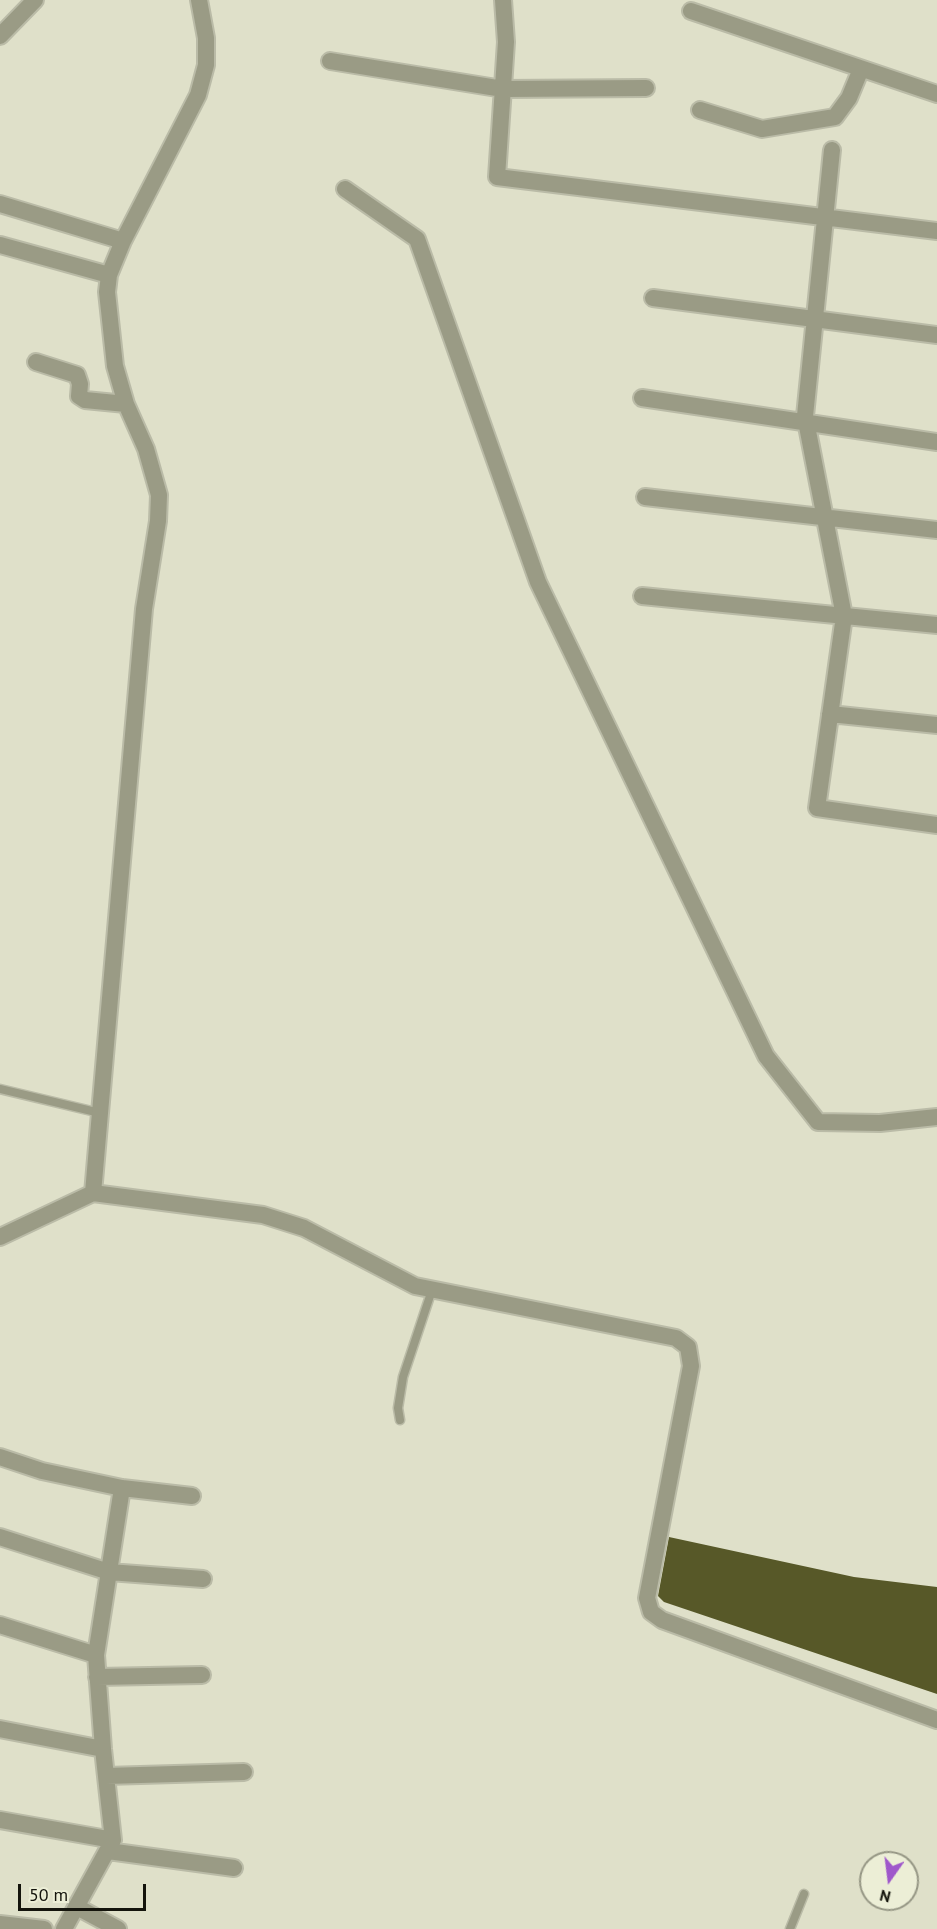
<!DOCTYPE html>
<html>
<head>
<meta charset="utf-8">
<style>
  body { margin:0 }
  #map { position:relative; width:937px; height:1929px; overflow:hidden; background:#dfe0c9; font-family:"PT Sans",sans-serif }
  canvas { display:block }
  .north { position:absolute; left:859px; top:1851px; width:60px; height:60px; box-sizing:border-box; background:#eceed6; border:2px solid #969785; border-radius:50%; rotate:194deg; font-size:16px; font-weight:700; line-height:24px; text-align:center; color:#14140c }
  .north::after { content:''; display:block; margin:auto; width:21px; height:27px; background:#9f57cb; clip-path:polygon(50% 0,100% 100%,50% 72%,0 100%) }
  .scale { position:absolute; left:18px; top:1884px; width:128px; height:27px; box-sizing:border-box; border:3px solid #14140c; border-top:0; padding-left:8px; font-size:18px; line-height:21px; white-space:nowrap; color:#14140c; -webkit-text-stroke:4px #eceed6; paint-order:stroke }
</style>
</head>
<body>
<div id="map">
<canvas width="937" height="1929"></canvas>
<div class="north">N</div>
<div class="scale">50 m</div>
</div>
<script>
const g = document.querySelector('canvas').getContext('2d');
g.lineJoin = 'round';
function fillPath(path, color) { g.fillStyle = color; g.fill(path, 'evenodd'); }
const shape = rows => new Path2D(rows.map(r => 'M' + r).join(''));
function strokePath(path, color, width, dash) { g.strokeStyle = color; g.lineWidth = width; g.lineCap = dash ? 'butt' : 'round'; g.setLineDash(dash || []); g.stroke(path); }
fillPath(shape([
  [669,1537,854,1577,937,1587,937,1694,664,1602,658,1596]
]), '#575828');
const lane = shape([
  [0,1089,100,1113],
  [400,1420,398,1408,403,1377,432,1290],
  [790,1929,804,1894]
]);
const street = shape([
  [503,0,506,42,497,177,937,231],
  [691,11,937,94],
  [0,36,35,0],
  [330,61,503,89,646,88],
  [700,110,762,129,835,117,849,98,861,69],
  [832,150,805,416,844,616,817,808,937,825],
  [345,189,417,239,538,582,766,1056,818,1122,880,1123,937,1117],
  [0,204,123,241],
  [0,245,109,275],
  [653,298,937,335],
  [36,362,77,375,80,384,79,396,85,400,126,404],
  [642,398,937,442],
  [645,497,937,530],
  [642,596,937,625],
  [830,714,937,725],
  [93,1193,144,609,158,521,159,495,146,449,126,404,115,366,107,292,109,275,123,241,198,95,206,65,206,38,199,0],
  [0,1237,93,1193,263,1215,304,1228,415,1286,676,1338,688,1347,691,1366,647,1598,651,1612,662,1620,937,1720],
  [0,1457,42,1471,122,1488,192,1496],
  [0,1537,109,1572,203,1579],
  [0,1625,96,1655],
  [97,1677,202,1675],
  [0,1729,103,1749],
  [106,1776,244,1772],
  [0,1820,113,1840],
  [108,1851,234,1868],
  [77,1907,118,1929],
  [0,1924,44,1929],
  [64,1929,113,1840,103,1749,96,1655,122,1488]
]);
strokePath(lane, '#babba7', 11);
strokePath(street, '#babba7', 20);
strokePath(lane, '#9a9b85', 8);
strokePath(street, '#9a9b85', 16);
</script>
</body>
</html>
